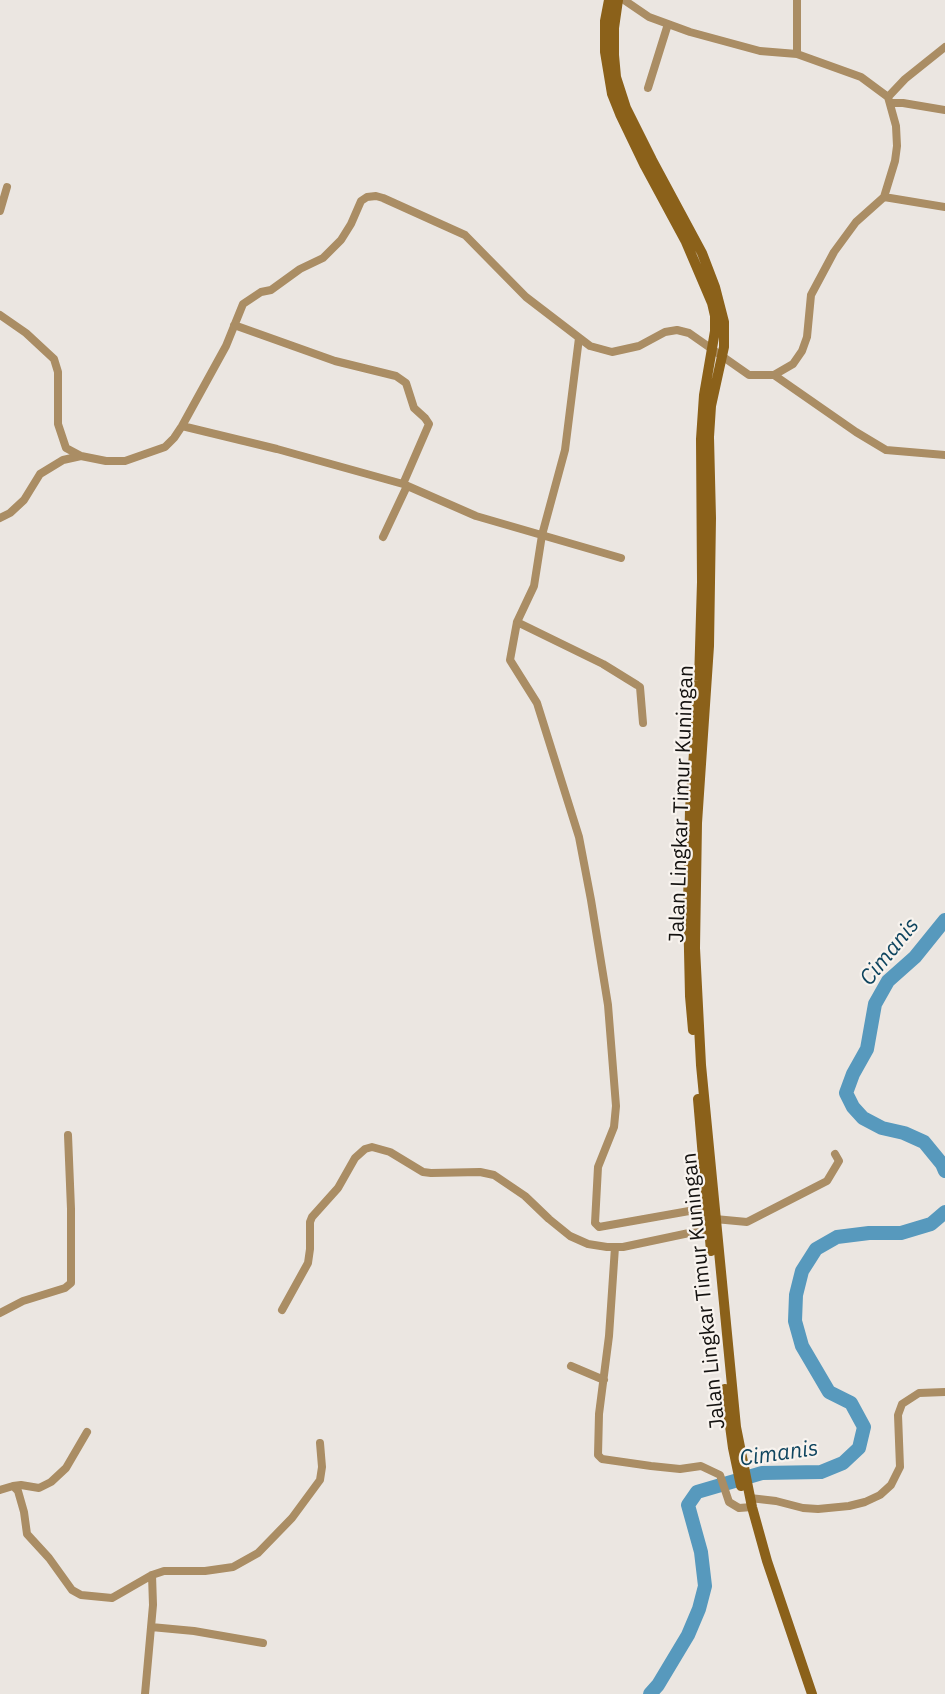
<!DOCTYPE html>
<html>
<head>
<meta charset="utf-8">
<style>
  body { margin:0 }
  canvas { display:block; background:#ebe6e1 }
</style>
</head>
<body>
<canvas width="945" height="1694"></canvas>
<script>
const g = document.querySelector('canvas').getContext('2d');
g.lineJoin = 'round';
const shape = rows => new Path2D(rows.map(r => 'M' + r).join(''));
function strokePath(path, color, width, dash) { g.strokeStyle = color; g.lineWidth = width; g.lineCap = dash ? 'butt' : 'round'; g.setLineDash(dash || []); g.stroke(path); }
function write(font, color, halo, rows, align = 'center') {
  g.font = font + ' "IBM Plex Sans",sans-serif'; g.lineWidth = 4.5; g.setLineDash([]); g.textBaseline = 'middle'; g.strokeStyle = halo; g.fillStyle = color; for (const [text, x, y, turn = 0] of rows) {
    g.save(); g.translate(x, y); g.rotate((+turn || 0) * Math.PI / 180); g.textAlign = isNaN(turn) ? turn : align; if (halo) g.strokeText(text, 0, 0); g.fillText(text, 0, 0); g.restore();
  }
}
strokePath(shape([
  [945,920,915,957,888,981,875,1004,867,1049,853,1074,846,1093,853,1107,863,1118,882,1128,904,1133,924,1142,942,1164,945,1171],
  [650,1694,658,1685,688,1635,699,1609,705,1586,701,1552,688,1505,697,1492,762,1473,821,1472,843,1463,859,1448,864,1427,851,1403,829,1392,802,1346,795,1321,796,1295,802,1271,816,1249,837,1237,869,1233,901,1233,931,1224,945,1212]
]), '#5799bd', 14);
strokePath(shape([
  [624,0,649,17,690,32,760,51,797,54,861,77,888,97,896,126,897,146,895,161,884,197],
  [797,54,797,0],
  [648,88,668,24],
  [888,97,905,79,945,47],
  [890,103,903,103,945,110],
  [0,211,7,187],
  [0,315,26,333,54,359,58,372,58,424,66,448,81,456,106,461,125,461,165,447,174,438,182,426,226,346,243,304,261,292,271,290,300,269,323,258,341,240,351,224,361,201,367,197,376,196,383,198,465,235,526,297,590,346,612,352,639,346,665,332,677,330,689,333,749,375,774,375,793,364,802,351,807,337,811,295,834,252,856,222,884,197,945,207],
  [234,325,335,361,396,376,406,383,414,408,425,418,429,424,403,484],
  [579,338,565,450,542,535,534,586,517,622,603,664,637,685,640,687,643,723],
  [774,375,856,432,886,450,945,455],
  [182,426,277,449,403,484,476,516,621,558],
  [0,518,10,513,24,500,40,474,63,460,81,456],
  [383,537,407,486],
  [517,622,510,660,537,703,579,837,591,900,608,1005,616,1106,614,1127,598,1167,595,1223,599,1227,706,1208],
  [715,1219,747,1222,827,1181,839,1161,835,1154],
  [615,1247,609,1336,599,1414,598,1455,602,1459,651,1466,680,1469,701,1466,720,1475,729,1502,739,1508,752,1507],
  [282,1310,308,1263,310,1249,310,1222,312,1217,338,1188,355,1158,365,1149,372,1147,390,1152,423,1172,431,1173,480,1172,494,1175,525,1196,549,1219,570,1236,588,1244,607,1247,623,1247,708,1229],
  [0,1313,23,1301,65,1288,71,1283,71,1209,68,1135],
  [571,1366,604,1380],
  [13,1486,21,1485,39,1488,51,1482,66,1468,87,1432],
  [0,1490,13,1486,18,1491,24,1512,27,1534,49,1558,72,1590,81,1595,112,1598,152,1575,164,1571,205,1571,233,1567,258,1553,292,1518,320,1480,322,1467,320,1443],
  [750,1498,776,1501,803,1508,818,1509,849,1506,865,1502,880,1495,891,1485,900,1467,898,1415,902,1404,919,1393,945,1392],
  [151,1627,194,1631,263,1643],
  [145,1694,153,1605,152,1575]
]), '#aa8d64', 8);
strokePath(shape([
  [609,0,605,21,605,52,612,94,620,114,645,166,686,242,712,303,715,316,715,331,704,395,701,439,702,582,699,681,690,809,688,906,690,996,693,1030],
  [618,0,614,28,614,55,616,77,626,108,652,160,702,253,715,287,724,322,724,347,711,406,709,437,711,518,709,646,697,823,695,948,701,1065,736,1427,752,1507,767,1561,812,1694],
  [698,1099,711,1251],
  [725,1389,733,1448,741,1486]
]), '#8b611a', 10);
write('21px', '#141210', '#f8f3ee', [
  ["Jalan Lingkar Timur Kuningan",682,804,-88],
  ["Jalan Lingkar Timur Kuningan",704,1291,-96]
]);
write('italic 22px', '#0f455f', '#f8f3ee', [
  ["Cimanis",890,952,-51],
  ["Cimanis",779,1454,-8]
]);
</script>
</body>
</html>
